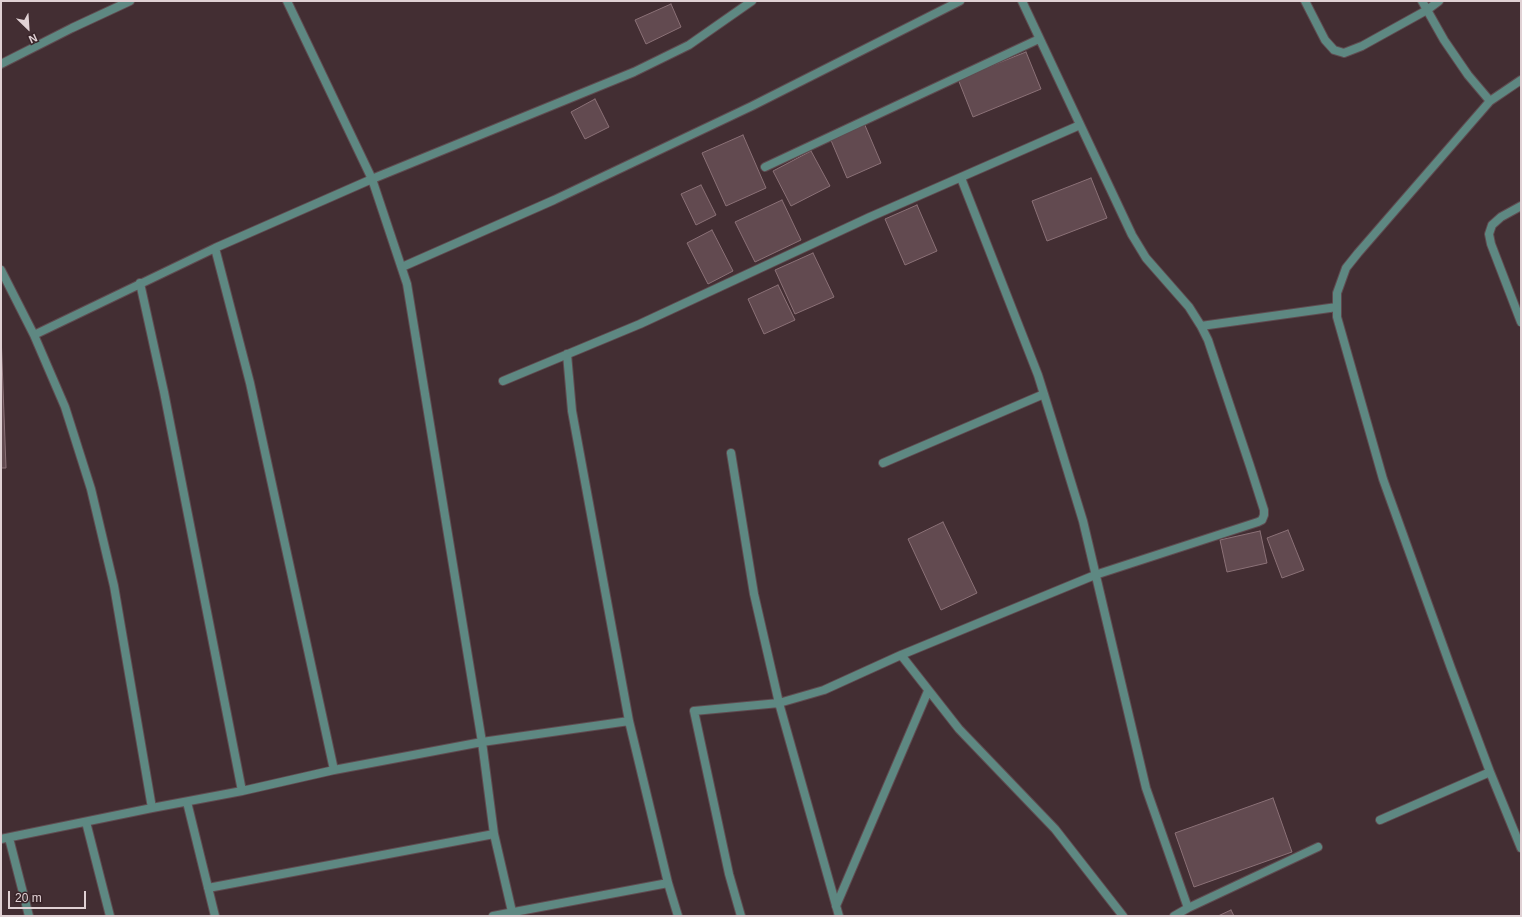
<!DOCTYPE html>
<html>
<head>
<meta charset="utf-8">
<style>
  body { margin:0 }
  #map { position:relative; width:1522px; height:917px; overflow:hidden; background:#432e33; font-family:Arial,sans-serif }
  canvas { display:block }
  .frame { position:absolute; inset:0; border:2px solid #e0d1d4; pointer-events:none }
  .north { position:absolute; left:8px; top:8px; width:40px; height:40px; -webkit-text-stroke:3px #392429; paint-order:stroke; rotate:155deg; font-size:11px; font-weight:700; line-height:16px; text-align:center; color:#e0d1d4 }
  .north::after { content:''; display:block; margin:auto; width:14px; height:18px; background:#e0d1d4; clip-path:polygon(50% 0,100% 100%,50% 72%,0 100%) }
  .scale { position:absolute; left:8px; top:891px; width:78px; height:18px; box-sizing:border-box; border:2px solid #e0d1d4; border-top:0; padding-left:5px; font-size:12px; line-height:14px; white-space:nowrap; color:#e0d1d4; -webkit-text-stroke:3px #392429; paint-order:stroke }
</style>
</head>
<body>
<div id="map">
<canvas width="1522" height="917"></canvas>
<div class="frame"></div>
<div class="north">N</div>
<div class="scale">20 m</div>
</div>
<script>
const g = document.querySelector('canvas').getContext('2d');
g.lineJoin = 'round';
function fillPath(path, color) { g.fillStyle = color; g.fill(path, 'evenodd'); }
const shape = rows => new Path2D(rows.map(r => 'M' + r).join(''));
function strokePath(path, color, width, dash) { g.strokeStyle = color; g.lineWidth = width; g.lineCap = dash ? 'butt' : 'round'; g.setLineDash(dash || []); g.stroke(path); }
const building = shape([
  [671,4,681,27,646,44,635,20,671,4],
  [1026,52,1041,89,973,117,958,79,1026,52],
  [595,99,609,127,585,139,571,112,595,99],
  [864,123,881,163,847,178,830,138,864,123],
  [743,135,766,188,726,206,702,153,743,135],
  [811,151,830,186,791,206,773,171,811,151],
  [1091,178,1107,218,1047,241,1032,201,1091,178],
  [701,185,716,215,696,225,681,194,701,185],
  [782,200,801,240,755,262,735,222,782,200],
  [917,205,937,251,905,265,885,219,917,205],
  [712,230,733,271,708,284,687,243,712,230],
  [813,253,834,297,795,314,775,270,813,253],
  [778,285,795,320,764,334,748,299,778,285],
  [1,334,6,468,1,468,1,334],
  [943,522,977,593,941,610,908,539,943,522],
  [1288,530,1304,570,1282,578,1267,538,1288,530],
  [1260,531,1267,563,1227,572,1220,540,1260,531],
  [1273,798,1292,852,1194,887,1175,833,1273,798],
  [1231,910,1234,916,1218,916,1231,910]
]);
fillPath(building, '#624a50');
strokePath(building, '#8b7177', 1);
const minor = shape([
  [287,1,372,179,407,284,482,742,494,834,513,916],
  [1305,1,1325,40,1334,50,1344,53,1362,46,1427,10,1439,1],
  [1422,1,1444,40,1468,75,1490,101],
  [1,64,72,28,130,1],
  [1521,80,1490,101,1358,253,1346,268,1337,293,1337,317,1383,479,1451,668,1490,772,1521,848],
  [765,167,1039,39],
  [961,178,1038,375,1057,436,1083,521,1146,788,1188,908],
  [1521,206,1501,217,1492,225,1489,234,1491,244,1521,322],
  [215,248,250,383,334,770],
  [402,267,554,200,752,106,960,1],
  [1,270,34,335,65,407,91,489,114,586,152,808],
  [140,283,164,392,242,791],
  [1201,326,1337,307],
  [34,335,215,248,372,179,634,72,689,45,752,1],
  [567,354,572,411,629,721,668,883,678,916],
  [503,381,640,324,870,217,1080,125],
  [731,453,754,594,779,703,839,916],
  [883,463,1044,394],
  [901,655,959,729,1055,829,1123,916],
  [187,802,215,916],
  [1380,820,1490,772],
  [86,822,110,916],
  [9,838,29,916],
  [1,839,152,808,242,791,334,770,482,742,629,721],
  [208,888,494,834],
  [836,906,928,691],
  [493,916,668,883],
  [741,916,729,874,694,711,779,703,824,690,901,655,1095,575,1258,522,1262,520,1264,515,1264,510,1250,466,1208,340,1201,326,1189,307,1146,258,1132,235,1022,1],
  [1174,916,1188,908,1318,847]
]);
strokePath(minor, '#5f4b50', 10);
strokePath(minor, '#5e8882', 8);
</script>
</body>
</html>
